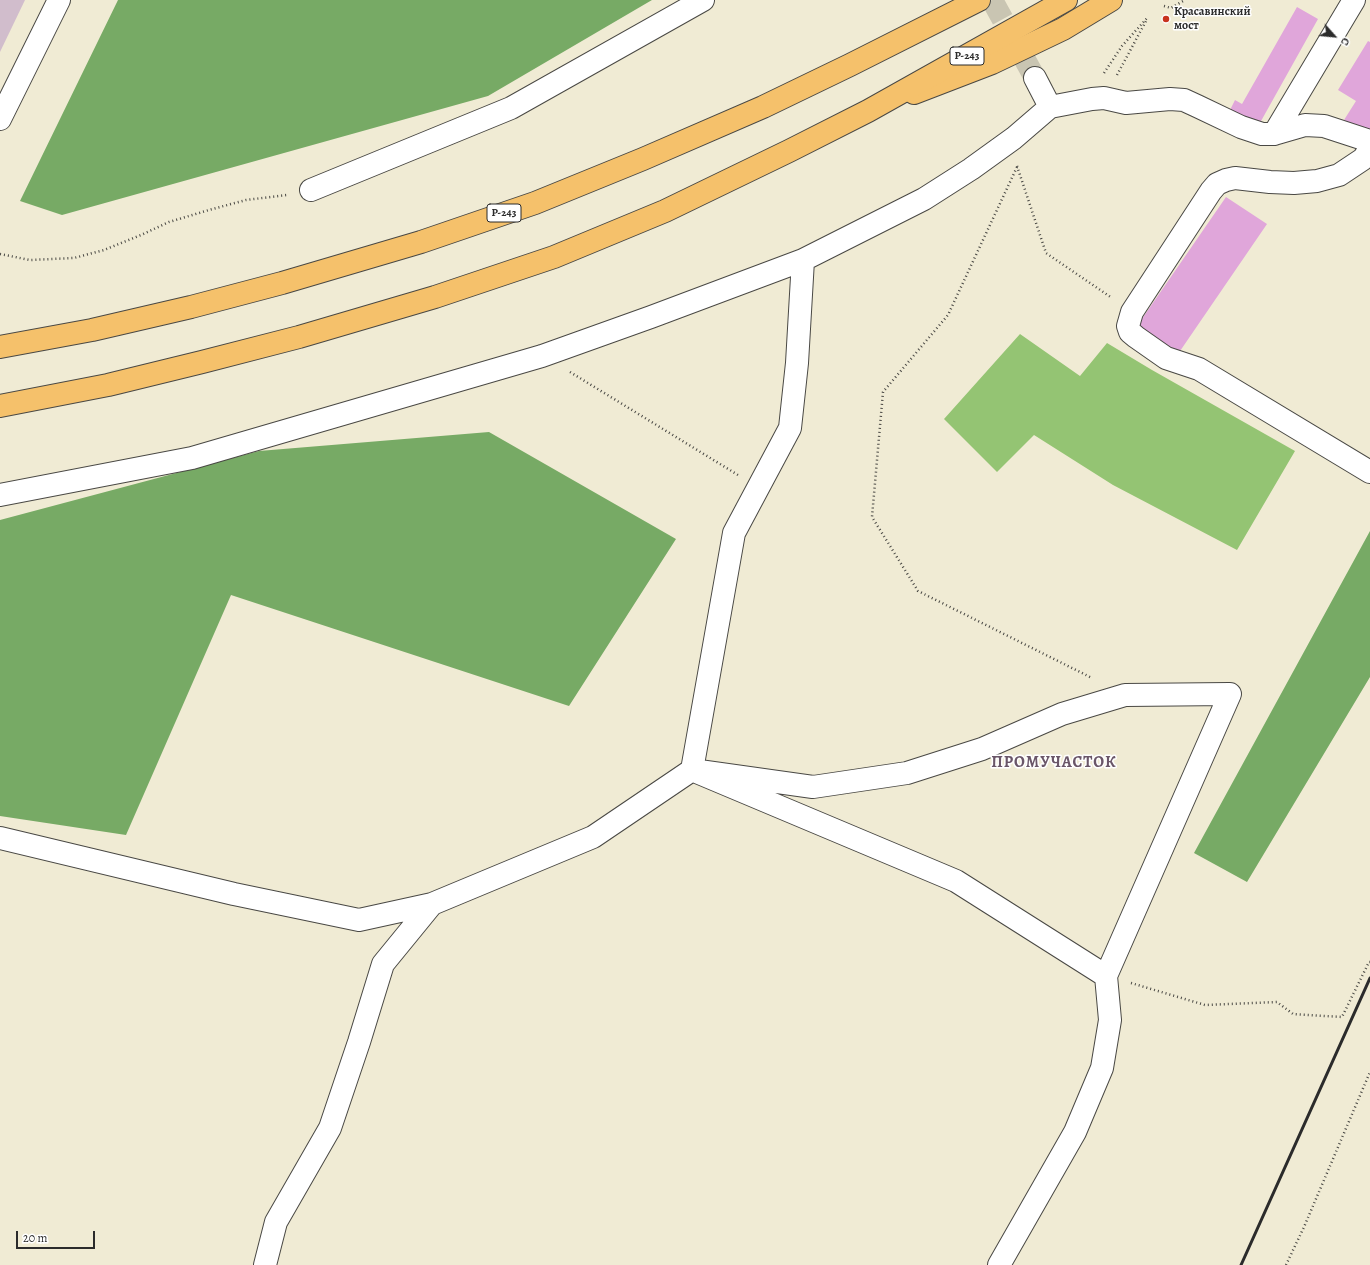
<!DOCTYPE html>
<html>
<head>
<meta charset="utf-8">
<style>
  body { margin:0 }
  #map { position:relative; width:1370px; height:1265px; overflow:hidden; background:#f0ebd4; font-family:Alegreya,serif }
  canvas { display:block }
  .north { position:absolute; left:1314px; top:16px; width:40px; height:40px; -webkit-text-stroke:3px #fff; paint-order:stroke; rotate:117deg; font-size:11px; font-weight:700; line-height:16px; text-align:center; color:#2b2b2b }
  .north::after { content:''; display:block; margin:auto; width:14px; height:18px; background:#2b2b2b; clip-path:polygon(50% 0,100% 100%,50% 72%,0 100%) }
  .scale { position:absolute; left:16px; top:1231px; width:79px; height:18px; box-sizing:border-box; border:2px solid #2b2b2b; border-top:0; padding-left:5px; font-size:12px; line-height:14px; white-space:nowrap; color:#2b2b2b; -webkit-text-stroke:3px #fff; paint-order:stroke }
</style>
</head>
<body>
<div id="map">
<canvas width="1370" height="1265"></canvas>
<div class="north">С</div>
<div class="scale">20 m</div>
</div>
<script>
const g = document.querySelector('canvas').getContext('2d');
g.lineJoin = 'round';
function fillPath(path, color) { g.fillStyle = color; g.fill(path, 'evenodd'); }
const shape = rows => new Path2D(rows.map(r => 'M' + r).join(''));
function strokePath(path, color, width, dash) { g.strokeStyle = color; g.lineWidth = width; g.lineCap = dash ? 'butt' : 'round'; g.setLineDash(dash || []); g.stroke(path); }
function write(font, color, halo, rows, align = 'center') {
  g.font = font + ' Alegreya,serif'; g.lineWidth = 3; g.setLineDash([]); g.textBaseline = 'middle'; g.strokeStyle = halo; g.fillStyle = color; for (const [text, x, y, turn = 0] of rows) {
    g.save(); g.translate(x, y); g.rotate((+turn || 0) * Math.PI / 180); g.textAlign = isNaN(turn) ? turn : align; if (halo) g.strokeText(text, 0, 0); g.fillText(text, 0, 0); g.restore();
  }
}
fillPath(shape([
  [0,0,25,0,0,52]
]), '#d1bdcc');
fillPath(shape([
  [1020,334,1080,376,1107,343,1152,370,1295,451,1237,550,1113,485,1034,435,997,472,944,419]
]), '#94c473');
fillPath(shape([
  [118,0,652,0,488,96,62,215,20,201],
  [489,432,676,539,569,706,231,595,126,835,0,816,0,520,259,451],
  [1370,531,1370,677,1247,882,1194,853]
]), '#77aa65');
fillPath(shape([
  [1297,7,1318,19,1256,130,1228,114,1235,100,1242,104],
  [1368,41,1370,42,1370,136,1344,120,1356,101,1338,90],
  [1226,197,1267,224,1178,354,1137,326]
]), '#e0a6da');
strokePath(shape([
  [992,0,1035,78]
]), '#c9c5b2', 22, [22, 11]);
const minor = shape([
  [1035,78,1050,107],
  [0,119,59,0],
  [1274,134,1354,0],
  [1370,149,1363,159,1339,175,1317,181,1294,183,1270,182,1235,178,1226,180,1217,184,1211,191,1132,312,1128,326,1130,332,1136,337,1166,358,1199,369,1370,472],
  [311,190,511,108,703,0],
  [803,260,797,363,790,428,734,533,692,770,956,881,1106,976],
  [0,495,192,458,542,356,651,317,803,260,924,199,971,169,1014,138,1050,107,1092,99,1104,98,1126,103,1170,99,1184,100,1197,106,1241,127,1262,134,1274,134,1305,125,1324,126,1370,141],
  [0,838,234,894,359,920,432,904,593,837,692,770,813,787,907,773,982,749,1062,714,1125,695,1230,694,1106,976,1110,1020,1102,1068,1075,1132,999,1265],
  [265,1265,276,1222,330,1128,359,1042,383,964,432,904]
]);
const major = shape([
  [914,93,992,63,1063,29,1111,0]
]);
const highway = shape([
  [0,347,92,330,191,307,282,283,421,242,535,203,643,159,763,107,850,65,979,0],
  [0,406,108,385,202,362,299,337,435,297,554,257,665,211,789,151,868,111,1066,0]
]);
strokePath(minor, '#494844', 24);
strokePath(major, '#494844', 24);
strokePath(highway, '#494844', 24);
strokePath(shape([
  [1164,6,1171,8,1185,0],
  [1104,73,1122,46,1148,17],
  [1117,75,1146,21],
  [1017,166,1046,253,1112,298],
  [1017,167,948,315,883,392,872,517,918,591,1092,678],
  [0,254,30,260,74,258,104,250,141,235,169,222,209,210,246,200,287,195],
  [570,372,738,475],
  [1131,983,1205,1005,1277,1002,1293,1014,1342,1017,1369,962,1370,962],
  [1286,1265,1304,1227,1370,1072]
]), '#494844', 2.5, [1, 3]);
strokePath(minor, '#fff', 22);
strokePath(major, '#f5c16b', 22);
strokePath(highway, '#f5c16b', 22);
strokePath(shape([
  [1241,1265,1370,978]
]), '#2b2b2b', 3);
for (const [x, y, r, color] of [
  [1166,19,4,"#c8321e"]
]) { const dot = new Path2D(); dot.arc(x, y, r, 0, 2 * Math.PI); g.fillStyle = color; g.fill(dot); strokePath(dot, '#fff', 1.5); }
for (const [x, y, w] of [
  [967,56,34],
  [504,213,34]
]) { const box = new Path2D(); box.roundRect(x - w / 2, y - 9, w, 18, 3); g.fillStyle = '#fff'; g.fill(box); strokePath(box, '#2b2b2b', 1); }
write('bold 11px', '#2b2b2b', null, [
  ["Р-243",967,56],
  ["Р-243",504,213]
]);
write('bold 12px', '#2b2b2b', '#fff', [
  ["Красавинский",1174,12],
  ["мост",1174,26]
], 'left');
g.letterSpacing = '1px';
write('bold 16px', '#6a5668', '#fff', [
  ["ПРОМУЧАСТОК",1054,763]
]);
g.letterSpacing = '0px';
</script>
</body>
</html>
